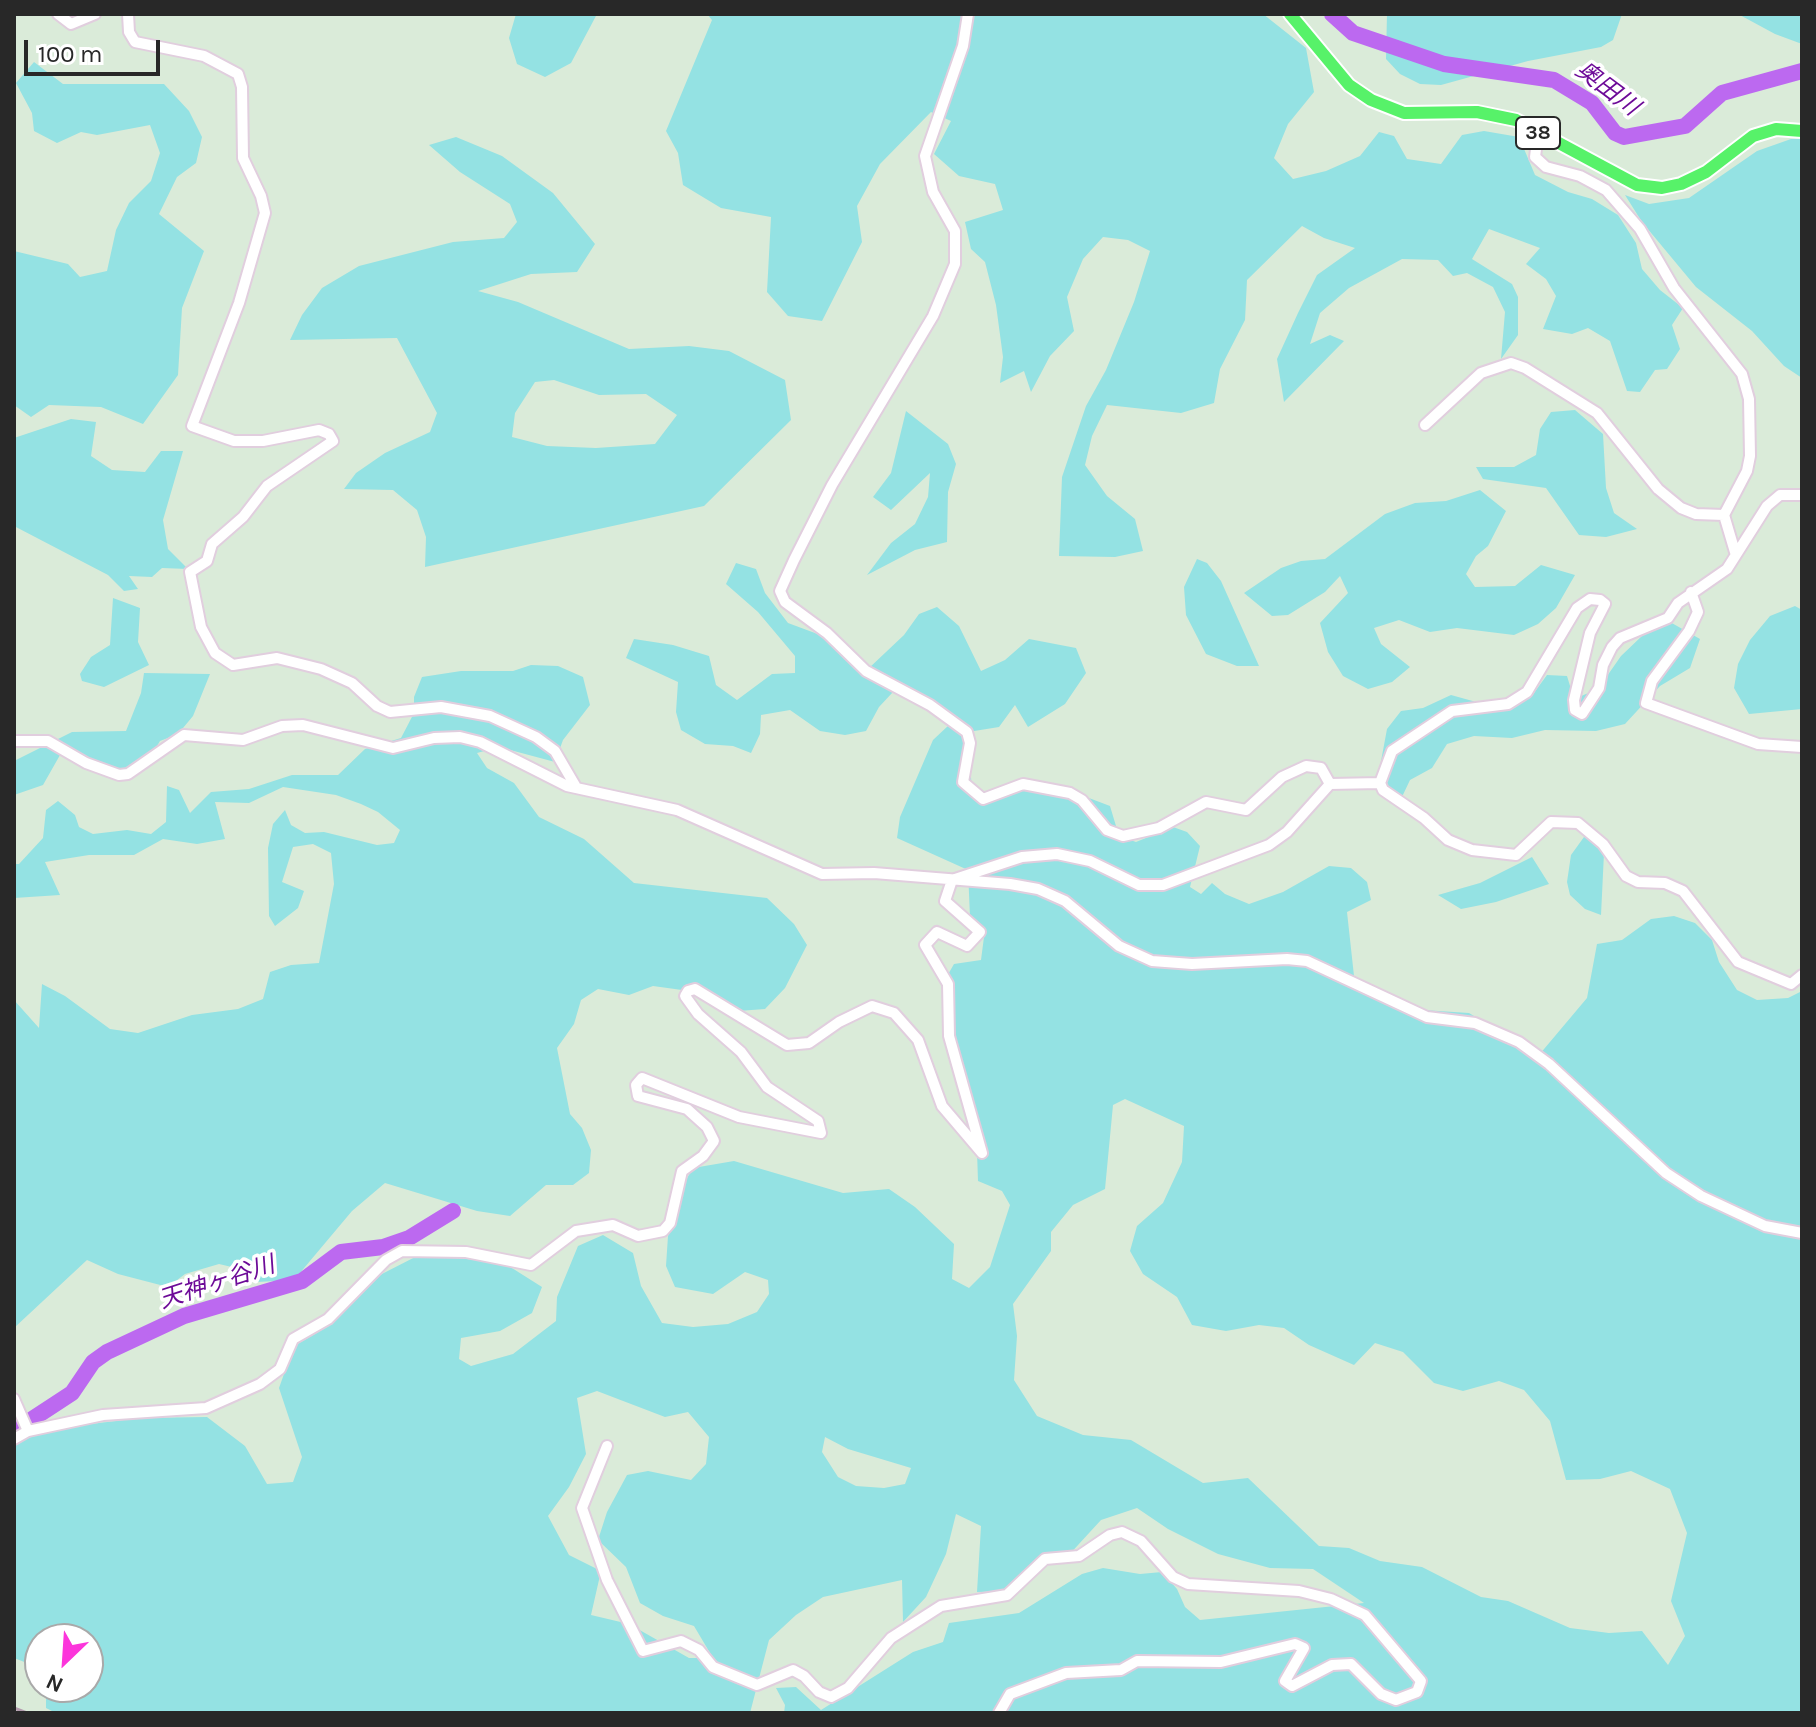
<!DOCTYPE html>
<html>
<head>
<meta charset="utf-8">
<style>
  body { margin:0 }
  #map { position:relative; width:1816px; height:1727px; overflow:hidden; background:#daebd9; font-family:Karla,sans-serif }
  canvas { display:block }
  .frame { position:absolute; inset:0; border:16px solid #282828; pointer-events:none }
  .north { position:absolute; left:24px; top:1623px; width:80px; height:80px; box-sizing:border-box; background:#fff; border:2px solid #a9a9a9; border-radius:50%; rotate:205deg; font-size:22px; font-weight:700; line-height:32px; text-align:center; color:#282828 }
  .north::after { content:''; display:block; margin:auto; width:28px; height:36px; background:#fc35db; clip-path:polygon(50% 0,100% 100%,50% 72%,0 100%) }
  .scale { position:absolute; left:24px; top:40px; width:136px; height:36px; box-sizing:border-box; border:4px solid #282828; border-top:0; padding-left:10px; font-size:24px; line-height:28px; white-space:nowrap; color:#282828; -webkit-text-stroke:6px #fff; paint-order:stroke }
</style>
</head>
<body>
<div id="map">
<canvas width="1816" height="1727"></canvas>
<div class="frame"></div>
<div class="north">N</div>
<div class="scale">100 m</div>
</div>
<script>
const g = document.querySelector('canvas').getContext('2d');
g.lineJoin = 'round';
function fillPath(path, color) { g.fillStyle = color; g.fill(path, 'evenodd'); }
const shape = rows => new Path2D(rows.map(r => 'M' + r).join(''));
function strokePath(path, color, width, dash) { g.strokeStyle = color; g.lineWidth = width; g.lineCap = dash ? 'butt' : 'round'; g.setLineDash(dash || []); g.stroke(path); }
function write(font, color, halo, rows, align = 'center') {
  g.font = font + ' Karla,"Noto Sans JP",sans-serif'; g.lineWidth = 7; g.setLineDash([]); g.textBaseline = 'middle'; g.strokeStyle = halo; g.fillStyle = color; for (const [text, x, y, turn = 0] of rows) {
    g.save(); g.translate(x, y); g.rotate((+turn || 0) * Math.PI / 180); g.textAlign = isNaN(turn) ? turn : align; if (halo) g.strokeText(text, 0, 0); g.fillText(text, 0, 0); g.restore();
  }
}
fillPath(shape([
  [516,14,597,14,571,63,545,77,517,64,509,38],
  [707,14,1263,14,1306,48,1314,92,1288,124,1274,158,1293,179,1326,171,1360,156,1379,132,1394,136,1407,159,1441,164,1462,135,1484,131,1519,137,1535,175,1568,192,1592,199,1618,215,1636,243,1642,269,1660,290,1683,308,1672,325,1680,349,1667,369,1655,370,1640,392,1627,391,1610,341,1588,328,1572,334,1543,329,1556,296,1546,279,1526,264,1540,248,1489,229,1472,259,1512,284,1518,297,1518,335,1501,359,1505,312,1493,287,1467,273,1453,276,1438,260,1402,259,1349,288,1320,313,1310,344,1330,335,1344,341,1284,402,1277,359,1298,313,1317,275,1355,248,1324,238,1302,226,1247,280,1245,320,1220,369,1214,403,1181,413,1107,405,1092,436,1085,465,1107,496,1135,519,1143,551,1115,557,1059,556,1062,477,1086,406,1106,370,1134,302,1150,251,1128,240,1103,237,1083,259,1067,297,1074,331,1050,356,1031,392,1024,371,1000,383,1003,357,996,305,985,262,971,249,965,222,1003,210,995,184,959,176,934,154,951,121,931,112,880,164,857,206,862,242,822,321,788,316,767,292,771,217,721,208,683,185,678,153,666,131,712,20],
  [1387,14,1622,14,1613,40,1601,47,1528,61,1441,85,1420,84,1400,74,1386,59],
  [1738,14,1802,14,1802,44,1775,34],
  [34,62,63,84,164,84,189,111,202,137,196,163,177,177,159,214,204,251,182,308,178,375,143,424,101,407,49,405,31,417,14,405,14,251,68,264,80,277,107,271,116,230,129,203,151,181,160,153,150,125,97,135,81,132,57,143,34,131,32,113,16,83],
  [456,137,502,156,553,193,595,244,577,272,531,274,478,291,518,302,629,349,689,346,729,351,785,380,791,420,704,506,425,567,426,537,417,510,393,490,344,489,356,473,385,453,430,432,437,413,397,338,290,340,302,315,322,288,359,266,453,242,504,238,517,222,510,204,460,172,429,145],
  [554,380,599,395,646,394,677,415,655,444,596,448,547,446,512,437,515,413,535,382],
  [1791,139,1802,139,1802,378,1784,366,1752,331,1696,287,1642,222,1625,195,1649,204,1689,198,1757,151],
  [1575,410,1603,434,1606,488,1614,513,1637,529,1606,537,1579,535,1546,488,1483,479,1476,467,1514,467,1536,455,1540,429,1551,412],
  [906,411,948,444,956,464,948,492,947,542,915,550,867,575,891,543,915,524,928,497,930,473,891,510,873,497,891,473],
  [71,419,96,422,91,456,112,470,145,472,161,451,183,451,163,520,168,549,188,569,162,568,152,577,129,576,138,589,124,591,108,575,14,526,14,438],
  [1480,490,1506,511,1488,546,1476,556,1466,574,1475,587,1515,586,1541,565,1575,575,1556,608,1538,624,1514,635,1457,628,1430,632,1399,620,1374,628,1381,644,1410,667,1392,682,1368,689,1343,676,1328,652,1320,623,1348,593,1340,576,1325,592,1288,615,1272,616,1244,593,1281,568,1301,561,1325,559,1385,514,1415,503,1446,501],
  [1197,559,1207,563,1221,581,1259,666,1237,666,1206,654,1186,615,1184,587],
  [736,563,756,569,765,593,788,623,823,636,868,669,904,635,919,614,937,607,959,626,981,671,1005,660,1029,639,1076,648,1086,673,1065,704,1028,727,1015,705,999,727,968,732,972,792,1000,798,1021,790,1081,795,1110,806,1119,836,1136,842,1173,827,1187,832,1200,846,1190,887,1201,894,1212,883,1225,894,1249,904,1283,892,1329,866,1351,868,1367,882,1371,900,1347,912,1354,976,1379,992,1423,1010,1469,1013,1539,1055,1587,998,1597,944,1622,940,1651,919,1674,916,1695,923,1712,940,1719,962,1737,990,1757,1000,1788,998,1802,991,1802,1713,784,1713,785,1705,776,1688,796,1687,821,1710,913,1652,943,1642,949,1623,1019,1613,1082,1574,1103,1568,1140,1574,1162,1572,1177,1589,1185,1607,1200,1620,1364,1603,1313,1569,1270,1568,1218,1554,1168,1529,1137,1508,1101,1520,1067,1557,1049,1560,1007,1591,977,1592,981,1526,956,1514,946,1554,926,1597,903,1622,902,1580,823,1597,796,1615,769,1640,750,1713,56,1713,46,1708,46,1687,88,1687,88,1639,40,1639,40,1668,14,1658,14,1443,57,1428,141,1418,207,1417,245,1446,267,1484,293,1482,302,1457,279,1388,294,1346,318,1332,378,1276,421,1254,504,1263,542,1287,532,1313,500,1331,461,1338,459,1359,471,1366,513,1354,556,1321,557,1297,578,1246,603,1235,633,1253,641,1286,662,1323,693,1327,728,1324,757,1312,769,1294,768,1280,745,1272,713,1294,675,1287,666,1266,668,1236,682,1187,693,1168,734,1161,843,1193,889,1189,915,1207,954,1244,952,1279,969,1288,990,1267,1010,1205,1002,1191,978,1181,976,1122,959,1089,948,1049,942,985,954,964,981,960,984,937,970,917,968,870,897,838,900,817,933,740,950,724,925,704,893,692,879,707,866,731,845,735,820,731,790,710,761,715,760,734,751,753,733,746,705,744,681,730,676,712,678,682,626,658,634,639,673,645,709,656,716,685,737,700,772,674,795,673,795,656,758,612,726,584],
  [1125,1099,1184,1126,1182,1162,1163,1203,1137,1226,1130,1251,1143,1274,1177,1297,1192,1325,1226,1331,1259,1325,1284,1328,1309,1345,1354,1365,1375,1343,1403,1352,1434,1383,1463,1391,1499,1381,1524,1390,1550,1421,1566,1480,1600,1479,1631,1471,1670,1489,1687,1533,1671,1601,1685,1636,1668,1665,1642,1631,1609,1633,1570,1628,1508,1601,1481,1597,1422,1567,1380,1561,1349,1548,1319,1546,1248,1478,1203,1483,1131,1440,1083,1435,1037,1416,1014,1380,1017,1336,1013,1304,1051,1251,1051,1232,1073,1205,1105,1189,1113,1105],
  [597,1391,665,1417,688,1412,709,1437,706,1464,691,1480,648,1471,627,1475,607,1512,598,1540,626,1567,640,1603,663,1616,694,1626,713,1658,689,1658,629,1624,591,1615,601,1571,569,1555,548,1516,569,1487,586,1454,577,1398],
  [825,1437,848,1449,911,1468,905,1484,884,1488,856,1486,838,1477,822,1452],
  [113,598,140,608,138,642,149,665,104,687,82,681,80,674,91,657,110,645],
  [1795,606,1802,610,1802,709,1749,714,1734,688,1738,664,1750,640,1770,616],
  [1670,622,1700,639,1690,668,1660,686,1625,724,1596,731,1545,730,1512,738,1474,736,1447,744,1432,768,1410,780,1401,799,1384,789,1379,772,1387,729,1401,711,1423,708,1451,695,1505,710,1531,697,1547,675,1567,676,1574,699,1598,689,1621,656,1643,635],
  [531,665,558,666,583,677,590,705,563,740,555,762,499,747,477,753,487,768,514,783,539,817,584,839,634,883,767,898,794,924,807,945,785,988,765,1009,738,1011,682,990,653,986,629,995,598,989,581,1000,574,1024,557,1048,570,1114,582,1128,591,1150,589,1173,573,1185,546,1185,510,1216,477,1211,385,1183,352,1211,294,1280,257,1282,236,1268,219,1264,185,1274,168,1287,118,1274,87,1260,14,1328,14,1000,39,1028,42,984,65,996,110,1029,138,1033,192,1015,238,1009,263,999,270,972,291,965,319,963,334,884,331,853,313,844,293,847,282,882,304,891,298,908,275,926,269,916,268,848,273,824,285,810,291,825,305,833,324,832,377,845,394,843,400,830,378,812,361,804,336,795,283,787,249,803,215,802,225,839,197,844,163,839,134,855,89,855,45,862,60,895,14,898,14,864,19,864,43,838,46,810,58,801,75,815,79,827,93,834,127,830,151,834,166,822,167,786,179,790,190,813,211,792,249,789,292,775,338,775,365,749,401,738,414,713,414,697,422,677,461,671,513,671],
  [144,673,210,674,193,716,178,734,160,741,143,769,107,772,64,748,43,785,14,795,14,761,72,732,126,731,141,693],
  [1596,835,1604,853,1601,915,1585,909,1570,895,1567,882,1571,855,1584,837],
  [1532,857,1549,884,1496,902,1461,909,1438,895,1480,883]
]), '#94e2e3');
strokePath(shape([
  [1332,14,1353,33,1444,64,1554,80,1592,103,1615,133,1624,137,1685,126,1722,93,1802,71],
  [14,1431,72,1393,93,1362,107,1352,184,1316,302,1281,341,1252,383,1247,409,1238,453,1211]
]), '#bc69f0', 16);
const minor = shape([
  [58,14,71,24,95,14],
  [128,14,129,32,135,42,204,56,238,74,242,87,243,158,261,196,265,213,239,303,192,426,234,441,263,441,319,430,329,434,333,441,267,486,243,517,212,544,207,561,190,572,201,627,215,653,233,665,277,658,321,669,352,683,377,706,390,712,441,707,490,716,536,737,555,751,576,787],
  [968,14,963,46,925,156,933,192,955,231,955,264,933,316,832,485,794,560,780,591,785,602,827,633,866,671,930,705,967,732,970,743,963,782,983,799,1023,784,1070,793,1082,800,1107,830,1123,836,1159,828,1206,802,1246,810,1282,777,1306,766,1321,768,1330,784],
  [1538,133,1535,157,1546,167,1580,176,1606,190,1640,229,1674,288,1742,374,1749,399,1750,456,1747,471,1724,515,1735,552],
  [1425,425,1481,373,1511,363,1525,368,1597,413,1658,489,1681,508,1696,514,1724,515],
  [1691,592,1698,612,1689,631,1652,681,1646,703,1758,744,1802,747],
  [14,741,48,741,86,763,119,775,128,774,184,735,243,740,282,726,303,725,393,748,434,738,460,737,480,742,567,786,677,810,822,874,874,873,1010,884,1038,889,1065,901,1119,946,1152,961,1192,964,1287,959,1307,961,1427,1017,1475,1023,1519,1042,1549,1064,1666,1173,1701,1196,1765,1226,1802,1233],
  [1380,783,1392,751,1452,711,1508,704,1527,692,1577,608,1590,599,1600,600,1605,604,1590,633,1574,700,1575,710,1582,714,1599,688,1603,665,1612,647,1620,638,1668,618,1678,603,1727,569,1767,506,1780,495,1802,495],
  [1380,783,1383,790,1424,818,1448,840,1472,850,1516,855,1551,822,1578,823,1603,844,1626,876,1638,882,1665,883,1683,891,1738,962,1791,984,1802,975],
  [14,1399,28,1431],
  [14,1439,28,1431,103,1415,206,1408,260,1384,280,1369,293,1339,328,1319,386,1260,402,1251,466,1252,531,1265,576,1231,613,1225,638,1236,663,1231,670,1223,682,1171,703,1156,714,1141,707,1127,687,1109,638,1096,636,1085,642,1078,739,1117,821,1133,818,1121,767,1087,741,1052,698,1014,685,996,688,991,695,989,787,1045,809,1043,839,1022,872,1006,894,1013,918,1040,942,1106,982,1153,949,1036,948,984,925,945,937,932,967,946,980,932,945,901,952,880,1022,857,1057,854,1090,861,1139,885,1163,885,1269,845,1287,832,1330,784,1380,783],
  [607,1446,582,1508,607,1580,643,1651,681,1641,699,1650,713,1667,757,1685,793,1670,804,1676,819,1692,831,1697,848,1688,891,1638,941,1606,1007,1595,1045,1559,1079,1556,1110,1535,1122,1532,1141,1541,1173,1577,1188,1584,1299,1591,1331,1599,1365,1615,1421,1681,1417,1692,1396,1700,1381,1694,1351,1664,1332,1665,1292,1686,1285,1681,1304,1648,1295,1644,1221,1662,1137,1661,1121,1670,1066,1673,1010,1694,999,1713]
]);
const major = shape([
  [1290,14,1349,85,1371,100,1404,113,1477,112,1516,120,1637,185,1662,188,1681,184,1706,172,1753,136,1776,129,1802,131]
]);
strokePath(minor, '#e1cede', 14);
strokePath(major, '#fff', 16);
strokePath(minor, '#fff', 10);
strokePath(major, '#57f269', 12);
strokePath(shape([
  [14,1708,27,1713]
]), '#b39cae', 3);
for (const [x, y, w] of [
  [1538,133,44]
]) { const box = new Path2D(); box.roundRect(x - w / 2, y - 16, w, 32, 6); g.fillStyle = '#fff'; g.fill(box); strokePath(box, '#282828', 2); }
write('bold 20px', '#282828', null, [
  ["38",1538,133]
]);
write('italic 24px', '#6d0b98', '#fff', [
  ["奥田川",1607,89,37],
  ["天神ヶ谷川",217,1283,-18]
]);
</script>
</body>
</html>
